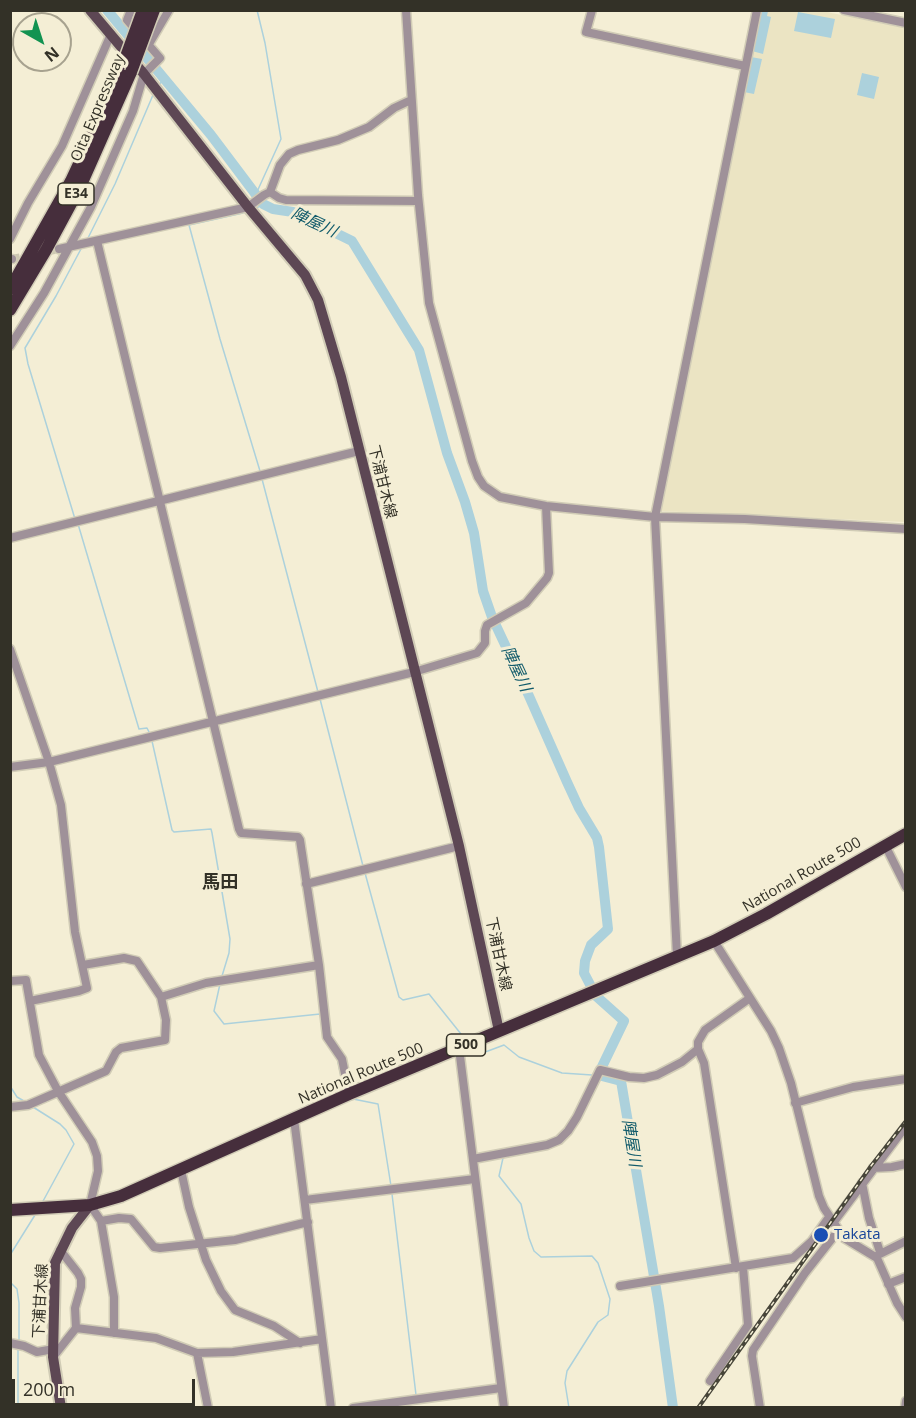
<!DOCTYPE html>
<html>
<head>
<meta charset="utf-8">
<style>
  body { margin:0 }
  #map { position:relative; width:916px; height:1418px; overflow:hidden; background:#f4eed5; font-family:"Open Sans",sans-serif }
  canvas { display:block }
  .frame { position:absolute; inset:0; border:12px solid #333127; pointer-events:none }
  .north { position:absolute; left:12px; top:12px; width:60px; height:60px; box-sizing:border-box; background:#f4eed5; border:2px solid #a7a28f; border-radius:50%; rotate:141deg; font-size:16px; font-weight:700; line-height:24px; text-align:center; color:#333127 }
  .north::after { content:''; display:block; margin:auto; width:21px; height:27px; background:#129351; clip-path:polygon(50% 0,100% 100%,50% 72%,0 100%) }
  .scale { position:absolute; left:12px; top:1379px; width:183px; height:27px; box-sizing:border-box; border:3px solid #333127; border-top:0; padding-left:8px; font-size:18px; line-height:21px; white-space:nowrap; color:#333127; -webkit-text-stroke:4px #f4eed5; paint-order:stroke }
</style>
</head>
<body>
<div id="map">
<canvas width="916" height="1418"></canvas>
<div class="frame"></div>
<div class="north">N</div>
<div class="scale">200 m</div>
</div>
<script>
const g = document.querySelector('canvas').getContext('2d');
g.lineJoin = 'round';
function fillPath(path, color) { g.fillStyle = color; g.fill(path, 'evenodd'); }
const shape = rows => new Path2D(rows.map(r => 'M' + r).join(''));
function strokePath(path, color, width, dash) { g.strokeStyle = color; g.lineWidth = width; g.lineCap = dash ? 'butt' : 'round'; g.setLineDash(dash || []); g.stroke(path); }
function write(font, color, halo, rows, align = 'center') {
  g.font = font + ' "Open Sans","Noto Sans JP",sans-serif'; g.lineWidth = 6; g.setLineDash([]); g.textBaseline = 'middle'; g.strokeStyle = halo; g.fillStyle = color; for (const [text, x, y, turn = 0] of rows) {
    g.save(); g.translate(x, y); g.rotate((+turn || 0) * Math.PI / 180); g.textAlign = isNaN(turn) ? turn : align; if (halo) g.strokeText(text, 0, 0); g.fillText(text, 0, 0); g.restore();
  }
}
fillPath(shape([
  [761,11,822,11,905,28,905,522,660,511]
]), '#ebe4c3');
fillPath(shape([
  [761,11,768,11,767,16,771,17,763,54,752,51],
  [798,12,835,19,831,38,794,31],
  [751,57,762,59,754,94,744,92],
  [862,73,879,77,874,99,857,95]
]), '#acd1dc');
strokePath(shape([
  [158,86,164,79],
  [256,194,281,139,265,43,257,10],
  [257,208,263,204],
  [243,213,189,225,220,339,260,471],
  [88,238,115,184,153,95],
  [262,479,318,692],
  [75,519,28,364,25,348,56,296,82,247],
  [78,524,139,729,147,728,150,734],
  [320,699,363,866],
  [152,741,172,830,174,832,211,829,212,833,230,939,229,953,222,976],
  [365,873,399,997,403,1000,429,994,465,1039],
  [220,984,214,1011,224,1024,320,1014,321,1018],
  [472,1047,480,1054,504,1045,519,1057,562,1073,592,1075],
  [338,1062,344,1090],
  [10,1086,17,1097,24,1101],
  [353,1099,378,1104,391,1186],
  [33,1107,60,1124,66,1130,74,1144,42,1203],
  [503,1158,499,1176,521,1204,529,1238,534,1251,541,1257,592,1256,598,1263,610,1299,608,1315,598,1322,567,1371,565,1383,569,1408],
  [392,1194,416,1395],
  [10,1255,35,1215],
  [10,1282,17,1289,19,1303,19,1341],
  [18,1408,18,1348]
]), '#acd1dc', 1.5);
strokePath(shape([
  [107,10,211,135,263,204,273,209,293,212,352,241,419,350,447,453,465,502,474,533,483,591,492,617,529,696,567,782,579,808,597,838,599,847,608,929,591,945,585,961,584,973,596,996,624,1021,598,1075,621,1081,659,1306,673,1408]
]), '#acd1dc', 10);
strokePath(shape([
  [12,259,59,249]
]), '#cdc8b2', 8, [8, 4]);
const minor = shape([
  [406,10,418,195,429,303,472,461,478,477,484,486,500,497,546,506,655,517,745,519,906,529],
  [592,10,586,32,745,66],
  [844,10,906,23],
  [149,44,169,10],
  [270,192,279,198,286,200,418,201],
  [10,239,28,203,62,146,111,34],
  [97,241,239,829,241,833,298,837,300,840,319,965,327,1037,342,1059,349,1094],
  [59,249,248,207,264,195,270,192,280,165,289,154,298,150,338,140,369,127,394,108,411,100],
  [10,259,12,259],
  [10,346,44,293,91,207,133,111,144,74,160,58,127,20,131,10],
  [10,538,359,451],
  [10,649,49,762,61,805,75,932,87,988,79,991,30,1001],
  [10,767,49,762,414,672,477,653,485,643,485,631,487,625,526,603,547,578,549,573,546,506],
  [885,845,906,887],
  [306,884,459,846],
  [714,941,771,1031,779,1048,791,1083,819,1196,824,1208,844,1238,877,1258,897,1303,906,1317],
  [677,956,655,517,757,10],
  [10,981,26,980,39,1055,58,1091,92,1142,97,1156,98,1171,90,1205,101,1221,114,1297,114,1333],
  [161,997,206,983,319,965],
  [459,1048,504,1408],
  [795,1103,853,1087,906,1079],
  [10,1107,28,1105,106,1071,116,1052,121,1048,165,1040,166,1020,161,997,137,961,124,958,83,965],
  [294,1119,331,1408],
  [473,1159,547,1145,559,1140,568,1131,577,1117,600,1070,629,1077,644,1078,657,1075,682,1062,698,1049],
  [873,1168,892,1167,906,1164],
  [181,1170,189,1207,206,1260,221,1291,235,1310,274,1326,300,1343],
  [862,1183,869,1218,880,1252],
  [305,1200,475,1179],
  [101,1221,119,1218,131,1219,154,1247,160,1248,235,1240,308,1222],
  [833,1223,906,1126],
  [60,1250,78,1273,81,1279,81,1287,75,1308,76,1328],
  [878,1255,906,1241],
  [736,1268,704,1063,698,1049,698,1042,705,1030,750,998],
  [888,1284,906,1277],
  [620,1286,793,1258,812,1241,829,1217],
  [10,1343,24,1346,37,1352,54,1349],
  [197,1353,208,1408],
  [53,1357,76,1328,156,1338,197,1353,233,1352,322,1339],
  [710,1381,748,1325,743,1267],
  [353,1408,501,1388],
  [760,1408,752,1356,753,1350,805,1273,838,1231],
  [905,1408,906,1401]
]);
const major = shape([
  [90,10,144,74,248,207,305,275,318,300,341,377,459,846,499,1031],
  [61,1408,53,1357,55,1263,72,1228,90,1205]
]);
const highway = shape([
  [10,289,71,181,105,108,124,62],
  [10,310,46,250,80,187,131,72],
  [10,1210,90,1205,121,1196,349,1094,714,941,766,914,906,834]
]);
strokePath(minor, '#d1ccb6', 11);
strokePath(major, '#d1ccb6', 14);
strokePath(highway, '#d1ccb6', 15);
strokePath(minor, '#9f9199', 8);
strokePath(major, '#5d4754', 10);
strokePath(highway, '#462e3c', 12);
const rail = shape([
  [698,1408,871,1166,906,1121]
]);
strokePath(rail, '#474539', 4);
strokePath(rail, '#f4eed5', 1.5, [4.5]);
const highwayBridge = shape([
  [124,62,143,10],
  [131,72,154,10]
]);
strokePath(highwayBridge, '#d1ccb6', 15, []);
strokePath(highwayBridge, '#462e3c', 12);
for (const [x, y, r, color] of [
  [821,1235,8,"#1a4fb4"]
]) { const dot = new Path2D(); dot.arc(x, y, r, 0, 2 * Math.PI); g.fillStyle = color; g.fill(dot); strokePath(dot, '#f4eed5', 2); }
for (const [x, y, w] of [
  [76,194,36],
  [466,1045,39]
]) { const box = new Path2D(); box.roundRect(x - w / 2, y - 11, w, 22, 4.5); g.fillStyle = '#f4eed5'; g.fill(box); strokePath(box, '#333127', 1.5); }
write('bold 14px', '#333127', null, [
  ["E34",76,194],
  ["500",466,1045]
]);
write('15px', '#333127', '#f4eed5', [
  ["Oita Expressway",98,108,-67],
  ["下浦甘木線",382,482,76],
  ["National Route 500",802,875,-30],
  ["下浦甘木線",498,954,78],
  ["National Route 500",361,1074,-23],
  ["下浦甘木線",41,1301,-87]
]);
write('15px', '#164399', '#f4eed5', [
  ["Takata",834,1235]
], 'left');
write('italic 16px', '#115b6b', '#f4eed5', [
  ["陣屋川",314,223,25],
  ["陣屋川",516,669,65],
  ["陣屋川",631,1143,81]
]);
write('bold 18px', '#333127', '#f4eed5', [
  ["馬田",220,883]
]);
</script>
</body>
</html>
